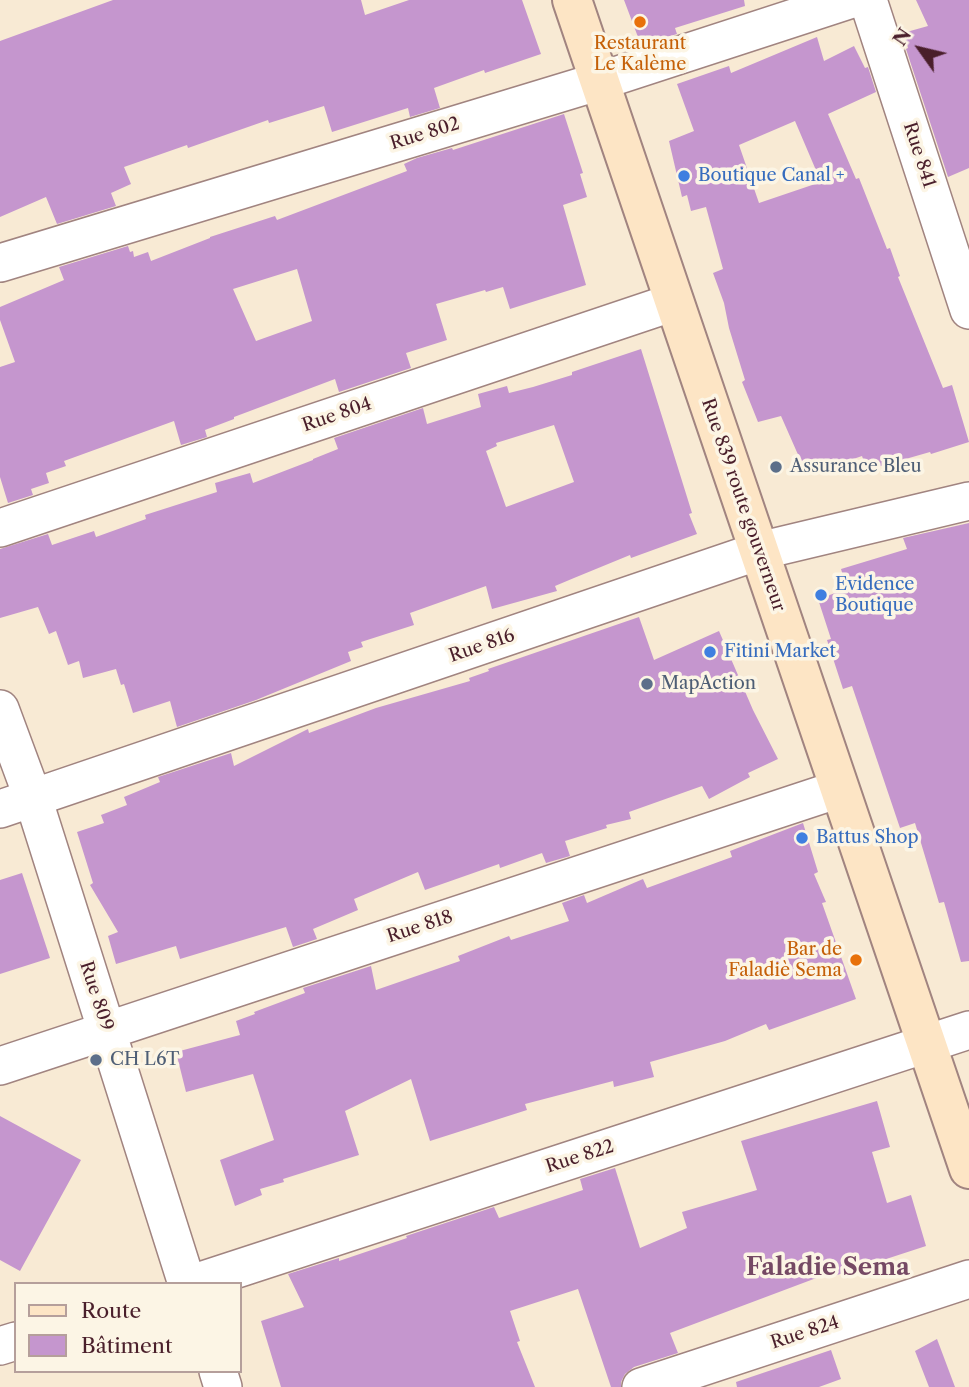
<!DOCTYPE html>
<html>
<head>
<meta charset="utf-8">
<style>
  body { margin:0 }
  #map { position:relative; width:969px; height:1387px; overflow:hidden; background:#f8ead4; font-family:"Libre Caslon Text",serif }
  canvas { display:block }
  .legend { position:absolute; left:14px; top:1282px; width:228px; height:91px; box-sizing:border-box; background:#fcf5e5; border:2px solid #b59f9b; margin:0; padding:9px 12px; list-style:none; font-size:21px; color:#4a1f2b }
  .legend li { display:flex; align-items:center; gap:14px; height:35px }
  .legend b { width:35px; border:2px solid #b59f9b }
  .north { position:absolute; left:885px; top:14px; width:70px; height:70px; -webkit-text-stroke:5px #fcf5e5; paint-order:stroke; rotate:304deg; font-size:19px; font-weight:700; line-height:28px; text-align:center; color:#4a1f2b }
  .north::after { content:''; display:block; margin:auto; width:24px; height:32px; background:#4a1f2b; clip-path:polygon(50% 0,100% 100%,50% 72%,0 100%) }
</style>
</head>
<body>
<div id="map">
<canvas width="969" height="1387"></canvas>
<ul class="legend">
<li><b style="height:9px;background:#fde5c5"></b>Route</li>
<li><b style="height:19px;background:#c596ce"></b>Bâtiment</li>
</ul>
<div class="north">N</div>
</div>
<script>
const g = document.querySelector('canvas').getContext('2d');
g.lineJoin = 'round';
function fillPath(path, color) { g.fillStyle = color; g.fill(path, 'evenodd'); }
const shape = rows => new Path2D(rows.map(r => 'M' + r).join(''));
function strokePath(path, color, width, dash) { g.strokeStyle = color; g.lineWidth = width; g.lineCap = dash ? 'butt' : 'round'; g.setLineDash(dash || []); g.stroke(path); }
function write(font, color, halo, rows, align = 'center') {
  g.font = font + ' "Libre Caslon Text",serif'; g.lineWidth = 7; g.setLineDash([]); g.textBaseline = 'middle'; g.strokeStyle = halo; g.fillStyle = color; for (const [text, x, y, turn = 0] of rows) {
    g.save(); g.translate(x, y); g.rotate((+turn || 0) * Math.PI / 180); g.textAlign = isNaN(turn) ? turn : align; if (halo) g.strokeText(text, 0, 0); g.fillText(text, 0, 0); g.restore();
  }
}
fillPath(shape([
  [113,0,361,0,365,15,409,0,522,0,541,54,485,73,484,70,434,88,440,108,410,117,408,108,332,132,324,106,269,123,268,120,188,148,187,145,124,167,131,184,111,193,116,206,57,224,46,197,0,217,0,41],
  [624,0,744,0,745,6,675,28,677,34,641,45],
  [916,0,969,0,969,168,948,177,906,49,908,48,903,33,928,26],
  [817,37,824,61,854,46,865,68,868,67,876,92,828,114,856,179,859,178,887,249,890,248,900,276,898,277,943,388,952,385,969,442,931,454,930,452,867,470,862,456,807,475,781,416,758,422,742,382,745,380,729,328,724,303,713,273,723,269,706,207,691,211,687,195,682,197,669,141,694,131,677,84,729,66,731,73],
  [795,121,821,182,759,203,739,145],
  [564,114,583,173,580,174,587,197,563,205,586,285,510,309,503,287,486,292,485,290,436,304,447,340,406,353,411,368,339,392,335,379,234,417,234,419,205,430,207,437,181,445,174,421,64,461,66,466,46,473,49,483,31,489,33,495,8,503,0,477,0,367,15,362,0,320,0,307,64,280,59,267,128,246,130,252,133,251,134,257,148,252,151,261,210,238,210,237,275,216,277,220,407,171,404,164,417,158,452,148,453,150],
  [297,269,312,321,256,341,233,289],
  [641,349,692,513,689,514,697,534,631,558,630,555,574,578,555,586,557,591,492,609,486,586,410,613,414,625,361,642,363,647,348,652,351,661,256,700,177,727,170,701,133,713,124,684,121,685,116,669,83,678,79,661,68,665,56,631,49,634,38,607,0,618,0,549,48,534,52,545,94,531,96,537,146,519,145,515,217,492,215,483,250,473,253,483,313,460,313,459,338,449,334,438,423,408,427,424,481,407,478,394,507,386,509,393,533,387,572,375,572,372],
  [554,425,574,482,506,507,486,451,497,446,496,443],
  [969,523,969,961,961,962,944,902,939,903,915,823,900,828,852,686,843,689,827,640,831,639,818,599,847,589,841,569,907,549,903,538],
  [639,617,654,660,719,631,753,710,778,759,748,773,750,777,709,799,702,786,629,812,631,819,606,825,607,828,565,841,570,856,546,863,542,853,500,868,499,864,425,890,418,872,354,899,358,910,313,929,317,939,293,947,286,927,180,959,176,946,116,964,108,936,118,932,90,885,93,883,77,832,104,823,101,815,127,805,124,797,160,782,158,777,231,753,234,766,308,729,309,733,376,708,470,681,469,678,489,671,488,669],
  [803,823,818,872,814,874,826,902,822,903,856,999,769,1030,766,1024,725,1041,650,1062,654,1077,614,1087,613,1081,525,1104,527,1110,430,1141,411,1079,345,1111,359,1155,283,1179,284,1182,260,1189,262,1195,235,1206,220,1160,274,1140,253,1074,186,1092,176,1052,240,1035,236,1021,255,1014,254,1012,305,993,303,988,371,966,376,990,460,961,458,956,509,936,511,940,569,921,562,903,584,895,587,903,643,879,647,888,732,857,730,851],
  [22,873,50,958,0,974,0,880],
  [877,1101,890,1147,872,1152,887,1203,911,1195,926,1246,828,1278,827,1274,670,1333,678,1353,634,1367,625,1374,621,1382,621,1387,611,1387,578,1289,510,1311,520,1341,517,1342,535,1387,281,1387,261,1321,304,1307,288,1274,339,1258,339,1261,407,1238,406,1236,421,1231,494,1207,499,1218,583,1190,580,1179,615,1168,640,1248,687,1228,682,1212,757,1190,741,1141],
  [0,1116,81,1160,20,1271,0,1260],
  [937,1339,955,1387,929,1387,915,1351],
  [831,1350,841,1379,819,1387,737,1387,736,1382]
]), '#c596ce');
const street = shape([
  [868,0,969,310],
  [0,263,600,81,849,0],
  [0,528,674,302],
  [0,709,33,798,187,1284],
  [0,809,759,551,969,501],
  [0,1066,839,789],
  [191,1284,969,1030],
  [0,1346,16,1341],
  [218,1371,223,1387],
  [641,1387,969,1279]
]);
const secondary = shape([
  [572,0,969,1169]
]);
strokePath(street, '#a18480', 40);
strokePath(secondary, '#a18480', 42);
strokePath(street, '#fff', 37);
strokePath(secondary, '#fde5c5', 38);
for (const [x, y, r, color] of [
  [640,22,7,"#e8710a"],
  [684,176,7,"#3f7fe0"],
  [776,467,7,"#5c6f8a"],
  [821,595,7,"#3f7fe0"],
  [710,652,7,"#3f7fe0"],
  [647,684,7,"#5c6f8a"],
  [802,838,7,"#3f7fe0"],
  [856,960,7,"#e8710a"],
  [96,1060,7,"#5c6f8a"]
]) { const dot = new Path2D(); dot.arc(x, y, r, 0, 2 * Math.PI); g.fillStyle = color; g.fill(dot); strokePath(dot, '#fcf5e5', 2.5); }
write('18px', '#c56008', '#fcf5e5', [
  ["Restaurant",640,44],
  ["Le Kalème",640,65],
  ["Bar de",842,950,"right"],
  ["Faladiè Sema",842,971,"right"]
]);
write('18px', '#4a1f2b', '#fcf5e5', [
  ["Rue 802",425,134,-17],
  ["Rue 841",919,155,72],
  ["Rue 804",337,415,-19],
  ["Rue 839 route gouverneur",743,505,71],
  ["Rue 816",482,646,-19],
  ["Rue 818",420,927,-18],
  ["Rue 809",96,996,72],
  ["Rue 822",580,1157,-18],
  ["Rue 824",805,1333,-18]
]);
write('18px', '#366cbe', '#fcf5e5', [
  ["Boutique Canal +",698,176],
  ["Evidence",835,585],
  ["Boutique",835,606],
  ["Fitini Market",724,652],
  ["Battus Shop",816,838]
], 'left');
write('18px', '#4e5e75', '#fcf5e5', [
  ["Assurance Bleu",790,467],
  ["MapAction",661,684],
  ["CH L6T",110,1060]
], 'left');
write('bold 24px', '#754964', '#fcf5e5', [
  ["Faladie Sema",828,1268]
]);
</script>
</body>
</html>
